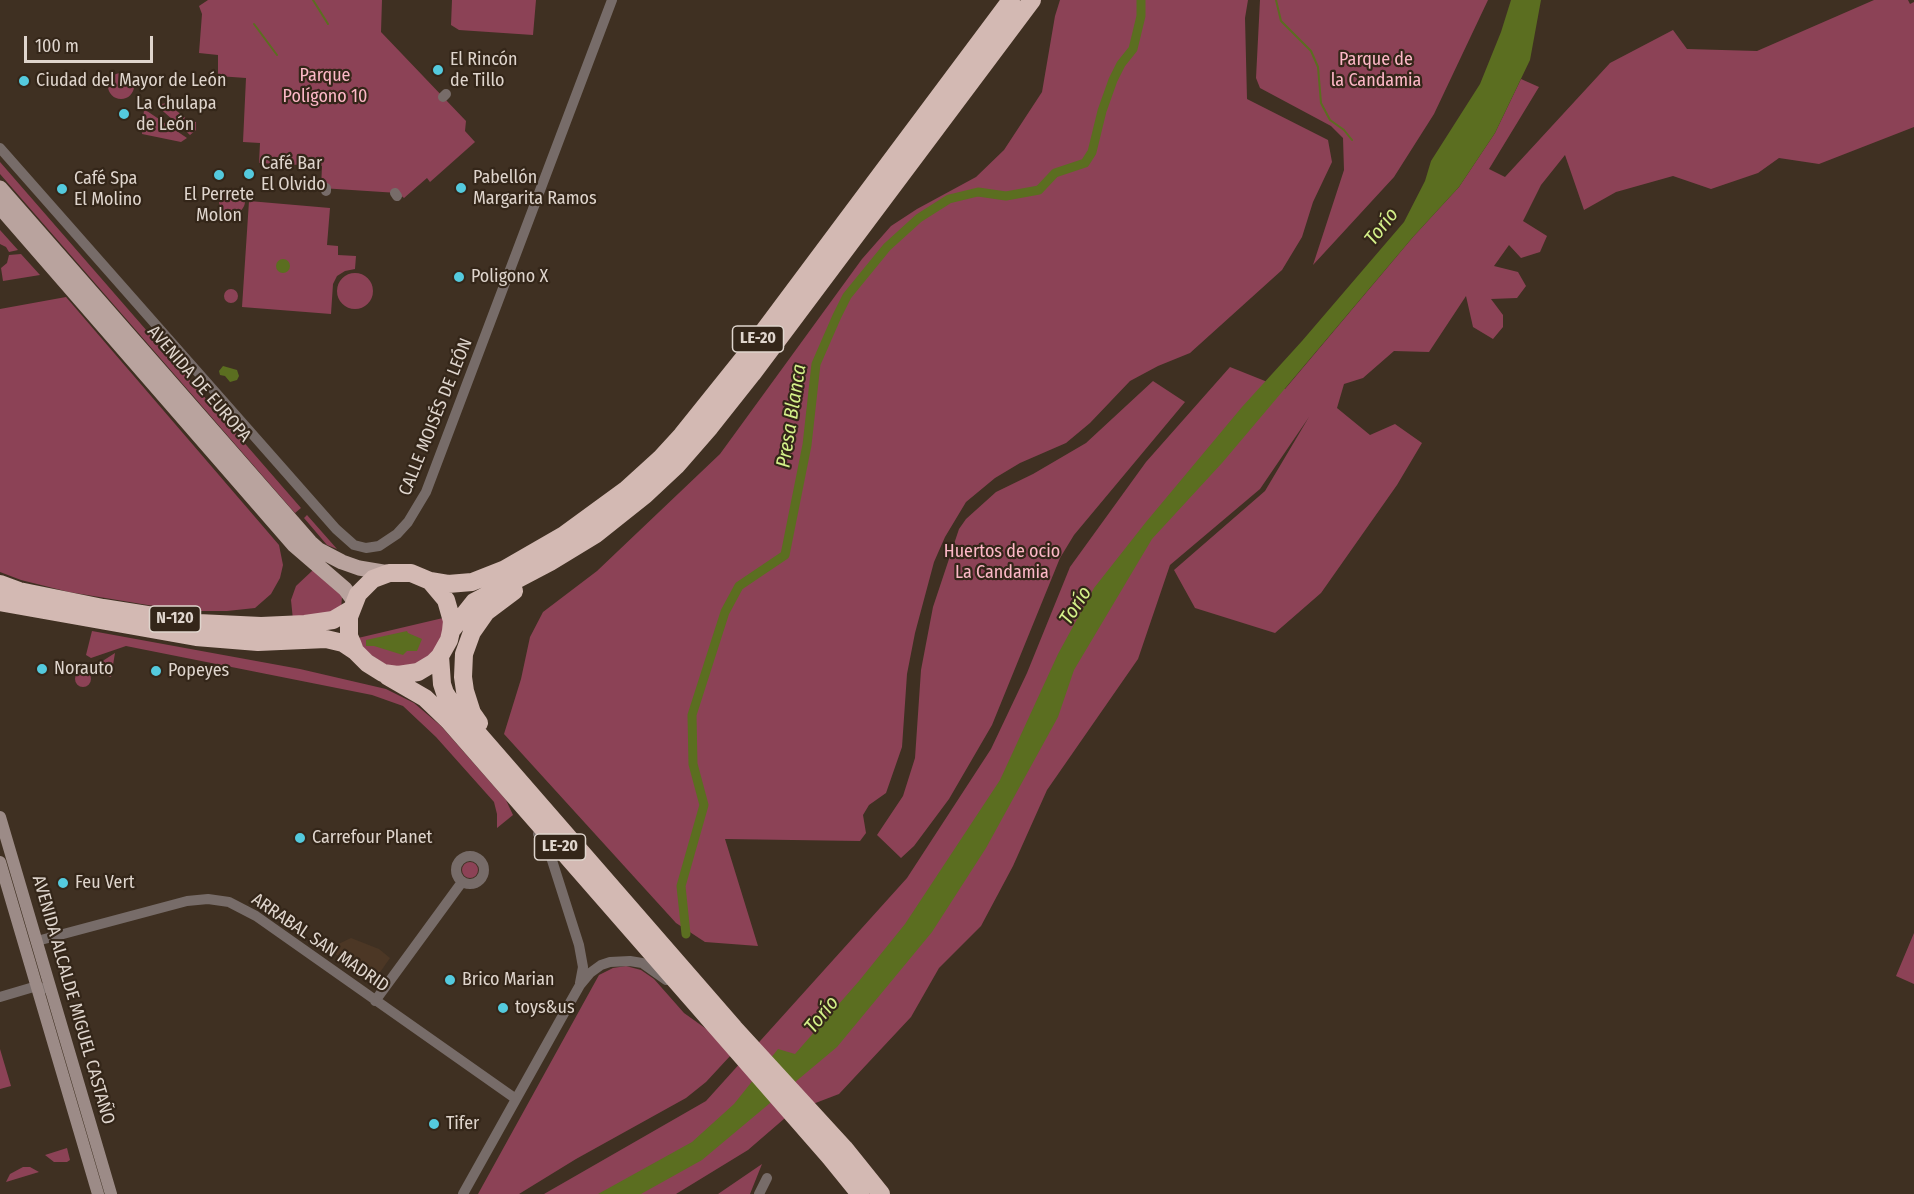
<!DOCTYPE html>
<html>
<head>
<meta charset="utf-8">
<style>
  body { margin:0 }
  #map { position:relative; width:1914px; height:1194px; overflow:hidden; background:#3f3022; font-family:"Fira Sans Condensed",sans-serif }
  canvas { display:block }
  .scale { position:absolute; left:24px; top:36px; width:129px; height:27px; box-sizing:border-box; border:3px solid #dfd5cd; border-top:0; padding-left:8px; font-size:18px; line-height:21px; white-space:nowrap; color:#dfd5cd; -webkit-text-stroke:4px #342619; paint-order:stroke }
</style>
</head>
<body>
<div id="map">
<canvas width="1914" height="1194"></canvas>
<div class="scale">100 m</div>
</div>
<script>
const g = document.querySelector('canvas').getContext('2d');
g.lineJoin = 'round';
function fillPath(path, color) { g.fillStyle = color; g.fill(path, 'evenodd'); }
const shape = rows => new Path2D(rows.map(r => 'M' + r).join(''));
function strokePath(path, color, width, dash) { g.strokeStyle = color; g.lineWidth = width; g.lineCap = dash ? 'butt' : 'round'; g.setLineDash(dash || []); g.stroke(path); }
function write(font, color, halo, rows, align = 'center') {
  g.font = font + ' "Fira Sans Condensed",sans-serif'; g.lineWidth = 4.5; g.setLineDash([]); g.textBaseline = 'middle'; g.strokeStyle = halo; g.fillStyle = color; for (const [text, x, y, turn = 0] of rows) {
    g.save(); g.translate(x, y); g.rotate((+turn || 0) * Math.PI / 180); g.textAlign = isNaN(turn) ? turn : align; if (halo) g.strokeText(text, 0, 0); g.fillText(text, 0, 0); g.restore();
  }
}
fillPath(shape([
  [351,938,379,949,390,958,374,981,328,949]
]), '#4c3725');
fillPath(shape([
  [208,0,382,0,381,32,466,121,465,131,475,142,430,182,427,178,404,198,398,193,321,188,322,166,259,163,260,143,243,142,246,78,218,76,218,55,199,53,202,14,199,6],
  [452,0,536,0,533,35,459,30,451,25],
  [1060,0,1248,0,1245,18,1247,99,1328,140,1332,162,1313,202,1302,237,1282,270,1190,353,1158,366,1130,381,1090,423,1066,443,1020,463,995,478,966,502,945,537,934,562,915,633,907,674,902,747,886,793,869,805,863,815,866,833,860,841,725,839,758,946,705,942,676,923,504,734,521,679,530,637,543,612,597,571,720,454,862,259,891,226,917,209,976,177,1004,150,1042,92,1055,16],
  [1260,0,1488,0,1434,114,1394,177,1313,265,1344,170,1343,138,1331,126,1260,88,1256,78],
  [1874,0,1908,0,1910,4,1914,2,1914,127,1819,164,1779,158,1758,173,1711,189,1673,176,1616,192,1584,210,1565,155,1541,185,1523,221,1547,236,1540,252,1521,258,1509,245,1494,266,1518,272,1526,286,1517,298,1491,299,1503,315,1503,327,1493,339,1473,327,1466,296,1429,352,1394,351,1363,378,1344,384,1337,408,1370,435,1395,424,1422,443,1397,485,1321,593,1275,633,1195,608,1174,570,1265,491,1309,417,1260,489,1170,565,1138,659,1047,790,1013,866,981,926,939,968,911,1017,839,1094,792,1112,748,1150,676,1194,544,1194,706,1101,907,878,991,749,1027,673,1070,567,1146,462,1230,367,1285,389,1413,237,1459,187,1495,133,1521,79,1539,87,1489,169,1505,177,1610,63,1673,30,1687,49,1757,51],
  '108 86a13 13 0 1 1 26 0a13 13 0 1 1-26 0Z',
  [167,103,189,121,196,122,196,130,190,135,156,105],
  [144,109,187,138,181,142,142,134],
  [0,162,301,508,295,513,0,174],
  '219 201a13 13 0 1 1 26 0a13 13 0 1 1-26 0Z',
  [249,201,330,208,327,245,338,246,338,255,356,256,355,269,345,271,337,276,333,284,331,314,242,307],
  [0,230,18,250,9,252,6,247,0,244],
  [21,254,40,275,3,281,1,268,7,263,9,255],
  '337 291a18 18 0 1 1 36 0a18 18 0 1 1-36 0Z',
  '224 296a7 7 0 1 1 14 0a7 7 0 1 1-14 0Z',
  [66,297,279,545,283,565,280,578,271,594,255,608,227,611,184,611,69,592,21,580,0,572,0,309],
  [1153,381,1185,402,1074,535,1060,558,992,725,949,799,914,846,901,858,877,835,903,796,915,758,921,670,933,607,959,529,966,519,996,492,1033,474,1086,443],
  [307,515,337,549,327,545,304,518],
  [313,570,338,591,342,597,341,609,335,614,293,620,291,600,296,586],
  [443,618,443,636,437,649,415,666,388,666,365,651,358,638],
  [92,631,300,669,386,689,414,703,441,726,506,800,513,815,497,828,497,814,494,802,436,737,403,706,372,695,126,646,91,658,86,655],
  [115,653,111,677,105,675,105,667,101,662],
  '75 679a8 8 0 1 1 16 0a8 8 0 1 1-16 0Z',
  '462 870a8 8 0 1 1 16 0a8 8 0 1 1-16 0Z',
  [1914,933,1914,984,1896,976],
  [626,966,641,970,654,979,684,1013,712,1033,731,1055,706,1082,686,1098,576,1159,519,1194,478,1194,599,975,613,968],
  [0,1049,11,1086,0,1089],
  [67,1148,70,1160,67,1162,54,1162,45,1155],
  [762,1164,750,1194,718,1194],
  [23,1167,30,1167,39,1172,6,1182,10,1174]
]), '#8c4256');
fillPath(shape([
  [1511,0,1541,0,1530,60,1495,133,1459,187,1413,237,1222,463,1152,539,1074,670,1058,717,986,848,932,932,837,1047,702,1160,641,1194,598,1194,692,1142,734,1104,778,1049,795,1054,859,981,905,924,1000,780,1058,654,1094,588,1146,522,1242,407,1302,341,1404,222,1425,181,1431,161,1480,84,1501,32],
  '276 266a7 7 0 1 1 14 0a7 7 0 1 1-14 0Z',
  [223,366,237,370,239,376,237,380,230,382,225,376,220,375,219,371],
  [407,631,408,633,422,639,417,651,407,651,403,655,374,646,366,646,366,640]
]), '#5b6e20');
strokePath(shape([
  [313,0,328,24],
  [1276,0,1281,21,1311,51,1318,67,1321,103,1330,120,1344,130,1352,140],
  [254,24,277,55]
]), '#5b6e20', 2);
strokePath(shape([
  [686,934,681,886,704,805,693,764,692,715,725,612,739,586,785,555,807,445,816,364,837,316,847,296,887,247,919,218,949,199,978,192,1006,196,1039,190,1055,173,1085,163,1092,152,1102,111,1113,80,1121,64,1133,49,1141,16,1141,0]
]), '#5b6e20', 9);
strokePath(shape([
  [443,97,446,94],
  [0,148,336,529,354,545,366,548,379,546,397,534,408,522,426,492,612,0],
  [326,191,326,188],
  [395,193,397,196],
  [538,834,550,854,579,945,583,967,580,983],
  '456 870a14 14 0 1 1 28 0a14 14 0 1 1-28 0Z',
  [37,941,187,901,208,899,229,902,256,916,516,1099],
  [0,997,37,986,43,989],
  [375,1001,462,882],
  [463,1194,567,1008,580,985,590,973,601,965,610,962,630,961,642,963,666,980],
  [759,1194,767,1178]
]), '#776c69', 10);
strokePath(shape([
  [0,817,111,1194],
  [0,862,98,1194]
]), '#9c8b87', 12);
strokePath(shape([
  [0,188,310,542,319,550,342,562,359,568,389,573],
  [0,207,294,545,345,589,354,601]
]), '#b9a39e', 15);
strokePath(shape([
  [430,581,448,584,472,582,505,569,564,535,627,489,660,459,682,435,743,359,1011,0],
  [0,584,19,591,103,608,198,623,261,626,305,624,333,620,350,610],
  [0,602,196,637,258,642,326,639,343,643,355,651],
  [451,631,452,621,446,600,430,581,411,573,389,573,373,579,358,594,349,617,349,636,352,643,355,651,367,663,383,673,398,675,418,672,433,663,440,656,449,640,451,631,474,602,550,562,596,534,645,495,676,466,710,427,752,374,1032,0],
  [440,656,442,684,445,693,453,705,734,1028,844,1148,881,1194],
  [387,676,425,698,449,721,830,1157,860,1194],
  [479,723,472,713,465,691,463,677,464,654,472,632,486,612,514,591]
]), '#d3b9b3', 18);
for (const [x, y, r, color] of [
  [438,70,6,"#54cade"],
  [24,81,6,"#54cade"],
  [124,114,6,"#54cade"],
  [249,174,6,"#54cade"],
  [219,175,6,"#54cade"],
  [461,188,6,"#54cade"],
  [62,189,6,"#54cade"],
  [459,277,6,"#54cade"],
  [42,669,6,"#54cade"],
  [156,671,6,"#54cade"],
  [300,838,6,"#54cade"],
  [63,883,6,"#54cade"],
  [450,980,6,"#54cade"],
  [503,1008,6,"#54cade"],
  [434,1124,6,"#54cade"]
]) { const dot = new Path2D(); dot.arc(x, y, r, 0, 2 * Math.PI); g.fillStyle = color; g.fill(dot); strokePath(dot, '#342619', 2); }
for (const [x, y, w] of [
  [758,339,51],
  [175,619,51],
  [560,847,51]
]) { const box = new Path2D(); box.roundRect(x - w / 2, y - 13, w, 26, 4.5); g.fillStyle = '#342619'; g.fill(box); strokePath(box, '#dfd5cd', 1.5); }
write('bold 16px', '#dfd5cd', null, [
  ["LE-20",758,339],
  ["N-120",175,619],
  ["LE-20",560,847]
]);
write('18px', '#dfd5cd', '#342619', [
  ["El Rincón",450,60],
  ["de Tillo",450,81],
  ["Ciudad del Mayor de León",36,81],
  ["La Chulapa",136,104],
  ["de León",136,125],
  ["Café Bar",261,164],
  ["El Olvido",261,185],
  ["Pabellón",473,178],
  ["Margarita Ramos",473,199],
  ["Café Spa",74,179],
  ["El Molino",74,200],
  ["El Perrete",219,195,"center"],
  ["Molon",219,216,"center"],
  ["Poligono X",471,277],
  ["Norauto",54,669],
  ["Popeyes",168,671],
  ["Carrefour Planet",312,838],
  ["Feu Vert",75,883],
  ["Brico Marian",462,980],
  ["toys&us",515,1008],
  ["Tifer",446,1124]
], 'left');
write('18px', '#fdb8c7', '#342619', [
  ["Parque de",1376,60],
  ["la Candamia",1376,81],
  ["Parque",325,76],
  ["Polígono 10",325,97],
  ["Huertos de ocio",1002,552],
  ["La Candamia",1002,573]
]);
write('18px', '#dfd5cd', '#342619', [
  ["AVENIDA DE EUROPA",199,384,49],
  ["CALLE MOISÉS DE LEÓN",436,417,-68],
  ["ARRABAL SAN MADRID",320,943,34],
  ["AVENIDA ALCALDE MIGUEL CASTAÑO",73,1000,74]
]);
write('italic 20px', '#d4f189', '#342619', [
  ["Torío",1382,227,-52],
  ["Presa Blanca",792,416,-81],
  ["Torío",1076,606,-57],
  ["Torío",822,1015,-51]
]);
</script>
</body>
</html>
